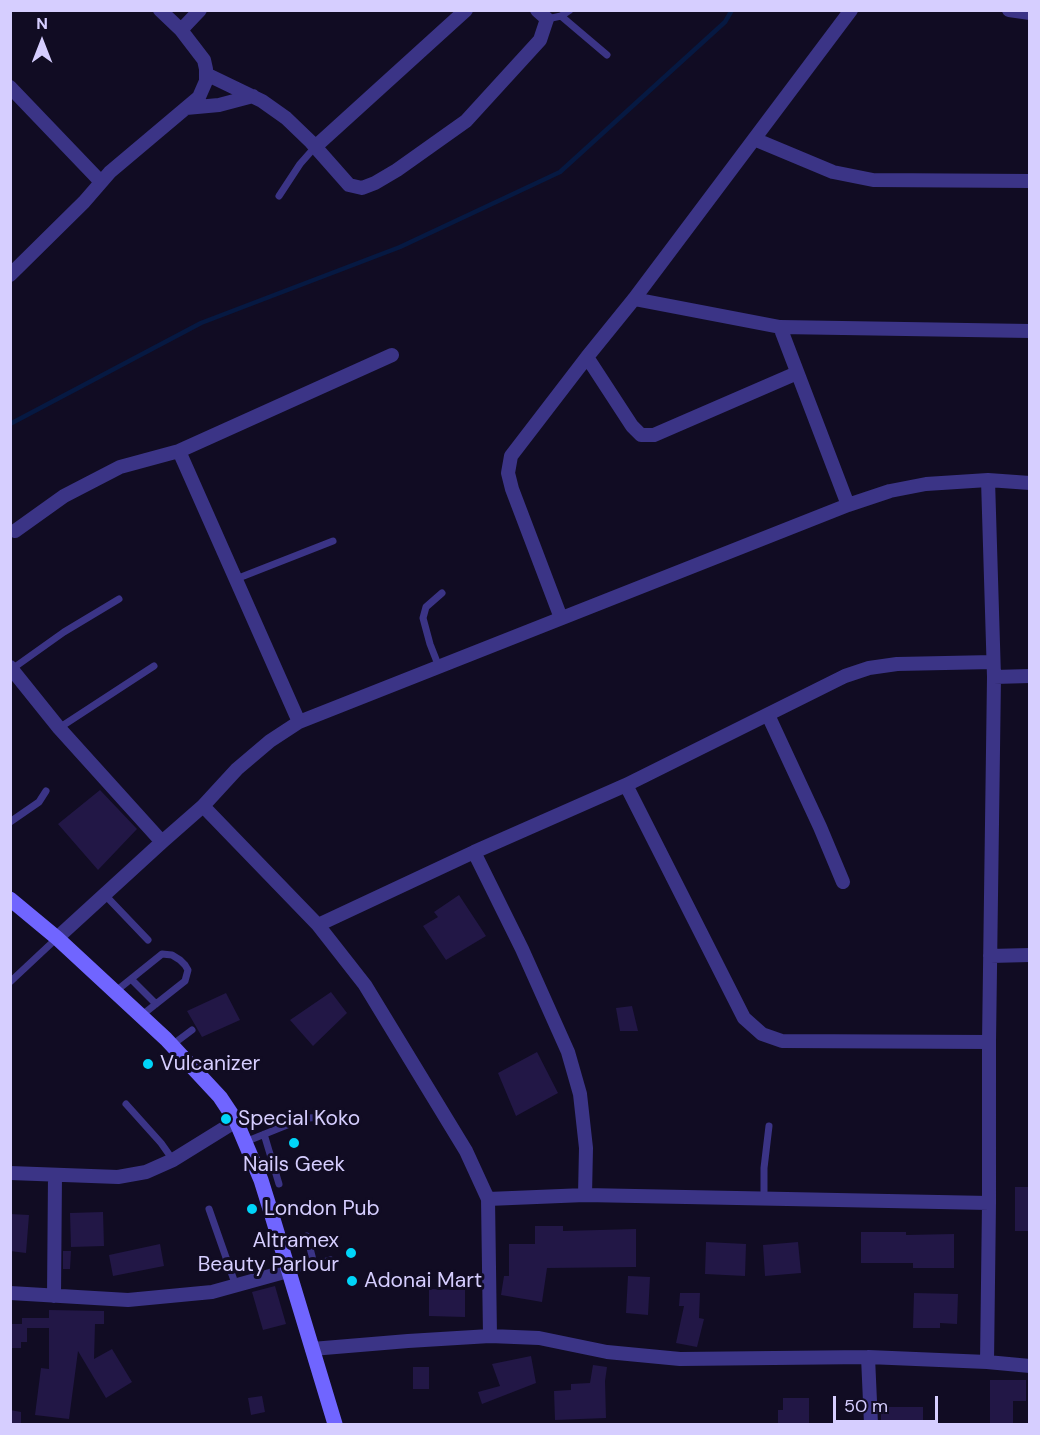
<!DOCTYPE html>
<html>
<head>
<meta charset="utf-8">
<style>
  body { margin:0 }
  #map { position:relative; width:1040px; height:1435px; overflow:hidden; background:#110c23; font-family:"DM Sans",sans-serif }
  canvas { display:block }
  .frame { position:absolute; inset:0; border:12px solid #d6ceff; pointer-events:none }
  .north { position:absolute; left:12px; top:12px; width:60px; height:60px; -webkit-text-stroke:4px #110c23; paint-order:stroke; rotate:0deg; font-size:16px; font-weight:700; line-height:24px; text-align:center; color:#d6ceff }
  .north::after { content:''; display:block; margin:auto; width:21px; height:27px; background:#d6ceff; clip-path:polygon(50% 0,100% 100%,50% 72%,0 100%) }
  .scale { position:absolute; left:833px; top:1396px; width:105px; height:27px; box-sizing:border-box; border:3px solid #d6ceff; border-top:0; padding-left:8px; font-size:18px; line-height:21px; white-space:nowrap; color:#d6ceff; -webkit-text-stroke:4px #110c23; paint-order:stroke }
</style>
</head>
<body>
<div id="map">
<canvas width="1040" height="1435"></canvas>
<div class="frame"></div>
<div class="north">N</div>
<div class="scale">50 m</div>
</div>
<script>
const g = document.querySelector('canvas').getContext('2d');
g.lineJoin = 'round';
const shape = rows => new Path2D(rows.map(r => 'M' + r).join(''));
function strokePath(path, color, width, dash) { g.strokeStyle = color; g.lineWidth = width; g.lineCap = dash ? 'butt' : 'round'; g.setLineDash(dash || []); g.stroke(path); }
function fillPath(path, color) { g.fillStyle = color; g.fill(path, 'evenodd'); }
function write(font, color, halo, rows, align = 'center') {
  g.font = font + ' "DM Sans",sans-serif'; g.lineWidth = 6; g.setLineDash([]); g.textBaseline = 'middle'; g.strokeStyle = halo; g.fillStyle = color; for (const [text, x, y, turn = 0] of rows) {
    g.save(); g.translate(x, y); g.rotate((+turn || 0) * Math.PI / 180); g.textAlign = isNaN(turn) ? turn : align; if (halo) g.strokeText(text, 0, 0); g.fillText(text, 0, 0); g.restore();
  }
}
strokePath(shape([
  [10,424,201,323,400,247,560,172,725,22,732,10]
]), '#061942', 4.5);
fillPath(shape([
  [100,790,137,829,98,870,58,824],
  [459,895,486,936,446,960,423,926,438,917,434,912],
  [331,992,347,1013,313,1046,290,1020],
  [226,993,240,1020,202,1037,187,1011],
  [632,1006,638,1031,620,1031,616,1008],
  [537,1052,558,1093,516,1116,498,1073],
  [1015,1187,1029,1187,1029,1231,1015,1231],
  [103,1212,104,1246,71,1247,70,1213],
  [10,1214,29,1215,26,1253,10,1251],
  [535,1226,563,1226,563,1231,636,1229,636,1267,547,1268,542,1302,501,1295,504,1276,509,1276,509,1244,535,1244],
  [861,1232,906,1232,906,1235,954,1234,954,1268,913,1268,913,1263,861,1263],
  [706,1242,746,1244,745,1276,705,1274],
  [798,1242,801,1273,765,1276,763,1245],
  [160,1244,164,1266,113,1276,109,1255],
  [63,1251,71,1251,70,1269,63,1269],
  [628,1276,650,1277,648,1315,626,1313],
  [275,1286,286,1324,263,1330,252,1292],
  [429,1289,465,1290,465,1317,429,1316],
  [680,1293,700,1293,699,1318,704,1319,697,1347,676,1343,684,1306,679,1306],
  [914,1293,958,1294,957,1324,940,1323,940,1328,913,1328],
  [49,1310,104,1311,104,1324,95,1324,94,1359,112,1349,132,1382,106,1398,78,1351,69,1419,35,1415,41,1368,49,1369,49,1328,27,1328,27,1342,21,1342,21,1348,10,1348,10,1324,22,1324,22,1318,49,1318],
  [531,1356,536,1383,482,1404,478,1392,500,1386,492,1364],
  [593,1365,607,1367,605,1381,606,1418,555,1420,554,1391,571,1390,571,1384,590,1383],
  [413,1367,429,1367,429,1389,413,1389],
  [990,1380,1026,1380,1026,1401,1013,1401,1013,1425,990,1425],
  [262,1396,265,1412,251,1415,248,1398],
  [783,1398,809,1398,809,1425,778,1425,778,1410,783,1410],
  [881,1407,923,1407,923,1425,881,1425],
  [10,1410,21,1412,21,1425,10,1425]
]), '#221746');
strokePath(shape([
  [561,16,607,55],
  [547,19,561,16,570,10],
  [279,196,300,164,315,147],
  [236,579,333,541],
  [439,667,430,644,423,618,426,607,442,593],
  [12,669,64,632,119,599],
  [59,728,154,666],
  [10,822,39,802,46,791],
  [105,895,148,940],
  [131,979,156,1004],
  [10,982,57,938],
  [116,991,162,954,172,955,180,960,185,965,188,970,185,981,142,1015],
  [172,1045,192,1030],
  [126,1104,161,1143,173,1160],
  [264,1134,279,1184],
  [245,1142,297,1121,309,1118,348,1115],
  [764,1199,764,1168,769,1126],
  [209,1209,236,1286],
  [307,1236,314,1264],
  [288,1271,331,1260]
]), '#3b3486', 7);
strokePath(shape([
  [1009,10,1030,13],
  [181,30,200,10],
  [206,74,262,101,286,118,311,142,349,185,362,188,375,183,397,170,466,121,540,40,547,19,537,10],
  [10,87,101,182],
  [186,108,219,105,253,96],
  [754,139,833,172,873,180,1030,181],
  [315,147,466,10],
  [10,275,84,202,110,172,199,97,206,81,206,69,204,60,181,30,160,10],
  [634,299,780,327,1030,331],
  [780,327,848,505],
  [587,357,632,426,641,435,654,435,797,373],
  [179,451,299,722],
  [15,531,64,496,120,467,179,451,392,355],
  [561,618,512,489,508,473,511,456,587,357,634,299,851,10],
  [10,667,59,728,162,842],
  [994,677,1030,676],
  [768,715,820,827,843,882],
  [626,785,744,1018,762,1034,782,1041,989,1042],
  [203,806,318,925,365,985,466,1151,488,1199],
  [474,852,522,949,568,1052,580,1094,586,1148,585,1195],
  [318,925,474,852,626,785,845,676,869,668,897,664,993,662],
  [57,938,162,842,203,806,237,769,270,741,299,722,848,505,890,491,926,484,988,480,1030,483],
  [990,956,1030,955],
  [10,1173,118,1177,146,1172,173,1160,236,1121],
  [10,1293,128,1300,212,1292,288,1271],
  [54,1296,55,1175],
  [490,1336,488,1199,585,1195,989,1203],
  [312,1349,408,1341,490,1336,539,1338,607,1352,680,1359,868,1357,987,1362,1030,1366],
  [868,1357,871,1424],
  [987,1362,989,1203,989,1042,994,677,988,480]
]), '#3b3486', 14);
strokePath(shape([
  [10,899,57,938,166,1039,220,1097,236,1121,261,1180,270,1209,335,1424]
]), '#7065ff', 15);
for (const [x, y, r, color] of [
  [148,1064,6,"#00d5f9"],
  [226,1119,6,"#00d5f9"],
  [294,1143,6,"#00d5f9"],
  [252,1209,6,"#00d5f9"],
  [351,1253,6,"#00d5f9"],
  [352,1281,6,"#00d5f9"]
]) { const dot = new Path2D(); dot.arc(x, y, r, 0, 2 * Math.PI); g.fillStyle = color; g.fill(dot); strokePath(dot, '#110c23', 2); }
write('21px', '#d6ceff', '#110c23', [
  ["Vulcanizer",160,1064],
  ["Special Koko",238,1119],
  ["Nails Geek",294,1165,"center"],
  ["London Pub",264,1209],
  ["Altramex",339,1241,"right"],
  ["Beauty Parlour",339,1265,"right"],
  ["Adonai Mart",364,1281]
], 'left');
</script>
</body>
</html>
